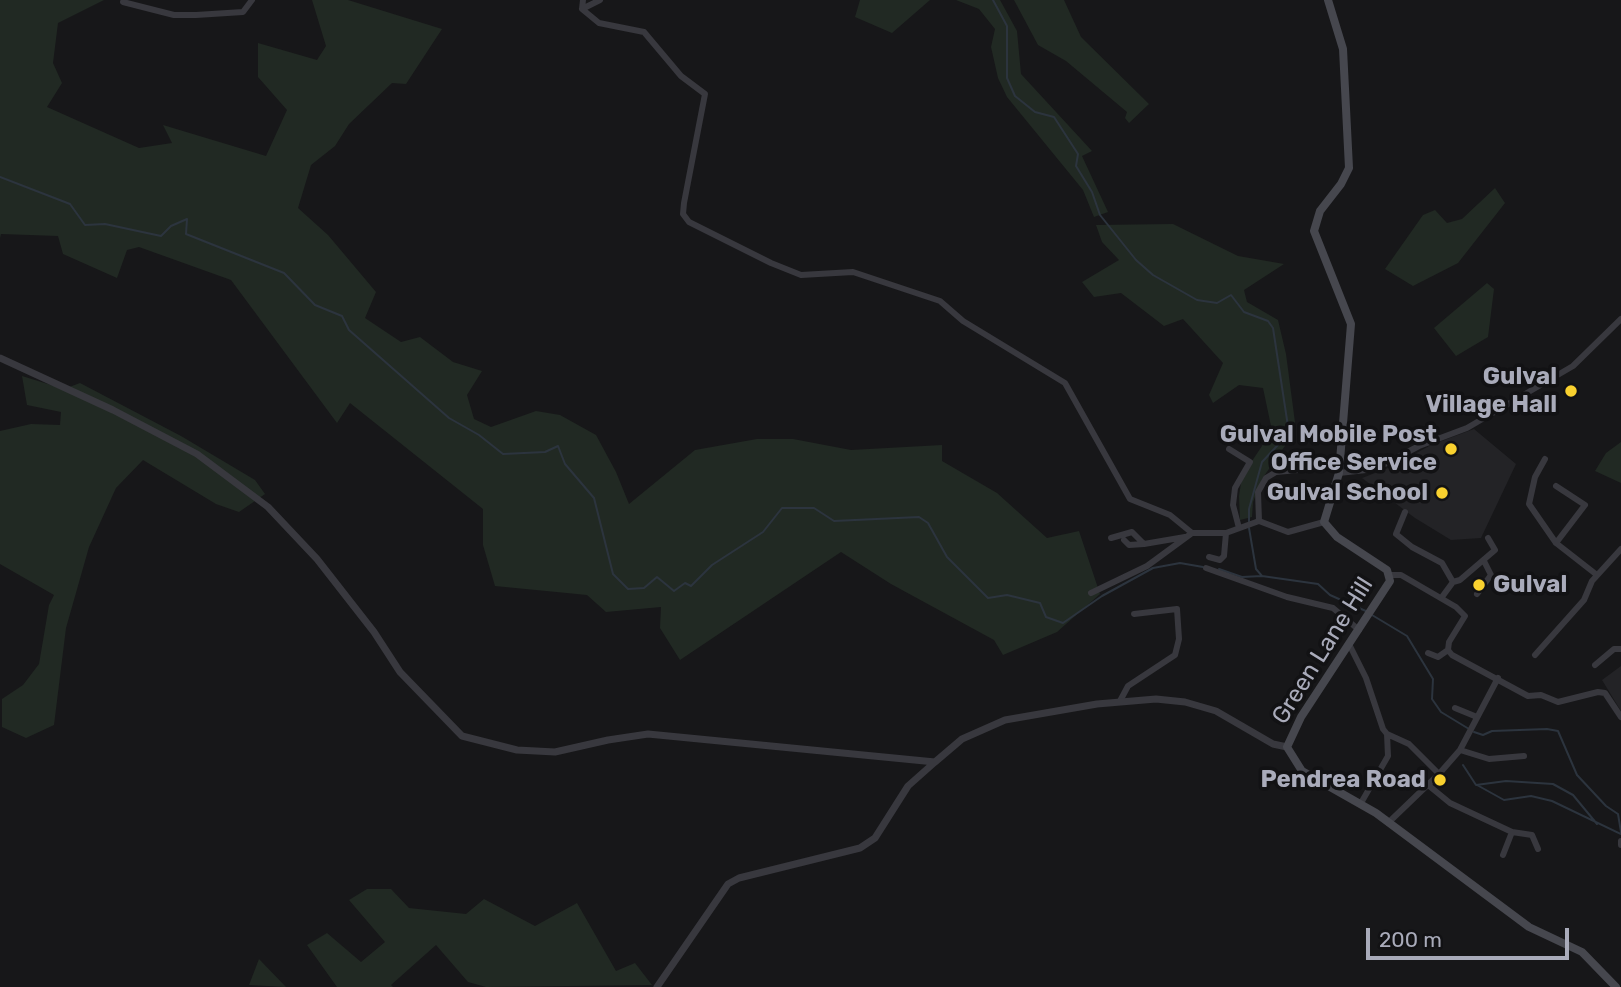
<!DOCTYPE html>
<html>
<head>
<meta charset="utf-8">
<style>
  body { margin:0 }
  #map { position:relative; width:1621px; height:987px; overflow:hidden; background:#171719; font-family:Rubik,sans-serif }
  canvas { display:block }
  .scale { position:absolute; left:1366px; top:928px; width:203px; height:32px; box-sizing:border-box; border:4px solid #a9abba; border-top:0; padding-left:9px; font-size:21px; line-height:24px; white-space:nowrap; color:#a9abba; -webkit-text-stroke:5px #121214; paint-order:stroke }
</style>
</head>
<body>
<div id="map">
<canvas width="1621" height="987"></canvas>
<div class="scale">200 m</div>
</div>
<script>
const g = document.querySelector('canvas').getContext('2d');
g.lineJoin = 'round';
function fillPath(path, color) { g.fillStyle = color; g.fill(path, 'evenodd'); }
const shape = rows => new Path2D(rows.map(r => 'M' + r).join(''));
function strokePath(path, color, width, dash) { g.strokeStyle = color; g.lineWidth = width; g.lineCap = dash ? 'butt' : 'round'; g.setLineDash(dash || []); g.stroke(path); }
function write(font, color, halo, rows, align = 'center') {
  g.font = font + ' Rubik,sans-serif'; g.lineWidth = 7; g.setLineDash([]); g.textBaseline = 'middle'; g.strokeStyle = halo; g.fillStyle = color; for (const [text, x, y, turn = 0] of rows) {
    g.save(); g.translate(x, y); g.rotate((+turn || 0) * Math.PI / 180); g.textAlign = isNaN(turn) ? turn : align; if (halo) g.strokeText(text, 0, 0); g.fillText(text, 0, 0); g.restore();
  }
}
fillPath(shape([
  [1474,429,1516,464,1481,538,1451,540,1415,518,1362,478,1391,467,1431,445],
  [1621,666,1621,711,1602,680]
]), '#232326');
fillPath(shape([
  [0,0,104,0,58,23,53,63,62,83,47,107,139,148,172,143,163,125,266,156,287,110,258,77,258,43,317,60,326,46,312,0,348,0,442,29,406,84,392,83,349,124,335,146,311,165,298,208,328,235,376,292,365,318,401,342,420,337,453,362,482,371,467,395,474,419,491,427,536,411,560,415,596,435,616,472,629,504,695,450,757,439,793,439,851,450,942,445,942,461,997,493,1047,538,1079,531,1100,594,1057,632,1003,655,994,640,891,584,841,552,680,660,660,628,661,607,606,612,587,595,495,586,483,545,483,509,350,403,337,423,231,280,139,247,127,250,117,278,63,254,58,236,1,234,0,238],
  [860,0,930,0,892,33,855,17],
  [956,0,1000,0,1017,31,1021,74,1092,151,1082,156,1108,212,1094,217,1083,190,1007,97,998,78,991,47,995,29,979,9],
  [1014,0,1064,0,1081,37,1149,104,1129,123,1125,118,1127,112,1066,61,1038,45],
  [1495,188,1505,203,1458,263,1413,286,1385,269,1423,215,1435,210,1447,223,1462,219],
  [1173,224,1238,256,1284,264,1244,290,1247,302,1278,320,1286,354,1296,430,1262,479,1253,502,1252,517,1240,520,1239,496,1242,476,1262,446,1271,426,1263,388,1239,385,1213,403,1209,395,1223,363,1183,319,1164,326,1121,293,1094,297,1082,282,1119,260,1102,242,1096,225],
  [1487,283,1494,289,1488,337,1456,356,1434,328],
  [22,376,64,389,80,383,181,436,255,480,265,494,239,512,216,504,143,460,116,488,89,547,66,628,54,725,26,738,2,727,2,699,23,685,39,664,49,605,54,595,0,564,0,431,31,424,60,425,61,412,27,405],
  [1621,442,1621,483,1595,471,1606,453],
  [367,889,391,889,409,908,466,914,484,899,535,926,577,903,616,971,635,963,652,985,486,987,468,982,436,945,391,985,393,987,337,987,307,945,327,933,361,962,385,942,349,900],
  [259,959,286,987,249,985]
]), '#212923');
strokePath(shape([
  [993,0,1007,26,1007,78,1015,96,1035,112,1054,117,1078,154,1076,166,1092,192,1100,215,1136,260,1153,275,1197,300,1217,303,1231,295,1244,312,1268,321,1273,328,1289,433,1262,462,1249,509,1249,522],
  [0,177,70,204,85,225,105,224,161,236,171,226,187,219,186,234,284,273,315,305,342,316,349,330,449,418,479,435,503,454,545,452,558,446,565,464,594,498,613,574,628,589,644,588,657,577,674,591,685,583,691,586,712,565,763,532,782,508,814,508,834,521,919,517,928,523,947,557,988,598,1007,595,1040,603,1046,617,1063,623,1102,596,1153,568,1180,563,1203,567],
  [1249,528,1256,569,1262,576,1318,584,1330,595,1368,612],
  [1219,569,1242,577,1262,576],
  [1372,615,1407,636,1433,679,1432,699,1441,712,1469,729],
  [1474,732,1483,735,1492,731,1547,729,1558,731,1577,775,1606,806,1618,814,1621,832],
  [1463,765,1476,785,1506,781,1553,784,1573,795,1597,824],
  [1477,785,1504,800,1531,796,1552,801,1621,834]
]), '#2c343e', 2);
strokePath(shape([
  [583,0,582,9,599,23,644,32,681,76,705,94,684,203,683,214,689,222,771,263,801,275,853,272,940,301,963,321,1065,383,1130,499,1170,515,1192,533],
  [123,2,174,15,196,15,243,12,252,0],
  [582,9,600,0],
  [1229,449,1250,462,1235,488,1233,505,1239,528],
  [1545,459,1535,477,1529,504,1556,543,1597,575],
  [1339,473,1375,469,1419,446,1467,428,1573,366,1621,319],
  [1556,486,1585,505,1556,543],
  [1405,512,1396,534,1412,547,1442,563,1453,582],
  [1259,521,1258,492,1266,478,1276,472,1298,470],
  [1192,533,1226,533,1259,521,1288,532,1324,522],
  [1111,538,1132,532,1144,544,1185,537],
  [1124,540,1129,545,1144,544],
  [1209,557,1220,560,1224,556,1226,533],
  [1206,568,1287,597,1333,608,1359,630],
  [1390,575,1401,575,1456,607,1465,616,1449,642,1448,650,1452,655,1528,696,1541,695,1558,702,1598,692,1605,693,1621,717],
  [1091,593,1147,566,1192,533],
  [1477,594,1491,575,1484,561],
  [1442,597,1453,582,1460,580,1495,550,1488,538],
  [1349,644,1366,678,1383,729,1387,734,1409,744,1439,774],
  [1428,653,1438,657,1448,650],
  [1535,655,1584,600,1592,581,1621,549],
  [1595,665,1614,649,1621,649],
  [1120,701,1128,686,1175,655,1179,639,1177,609,1134,614],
  [1455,708,1477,717],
  [1460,750,1489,759,1524,756],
  [1428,785,1450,803,1512,832],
  [1361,803,1388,756,1387,734],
  [1388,823,1439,774,1460,750,1498,678],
  [1621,841,1621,845],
  [1503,855,1512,832,1532,835,1538,849]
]), '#38383e', 6);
strokePath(shape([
  [0,358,113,410,197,454,268,507,317,559,374,632,400,672,462,736,517,750,555,752,608,740,648,734,935,762,962,739,1005,720,1097,704,1156,699,1185,702,1216,711,1273,744,1287,747],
  [657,987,728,884,739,878,860,848,875,838,908,786,935,762]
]), '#38383e', 7);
strokePath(shape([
  [1328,0,1343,49,1349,168,1341,184,1320,211,1314,231,1351,324,1339,473,1324,522,1337,537,1387,570,1390,581,1301,717,1287,747,1302,771,1376,813,1529,927,1582,952,1616,987]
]), '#46474e', 8);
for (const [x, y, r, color] of [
  [1571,391,7,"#f9d12f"],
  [1451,449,7,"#f9d12f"],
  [1442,493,7,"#f9d12f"],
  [1479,585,7,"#f9d12f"],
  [1440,780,7,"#f9d12f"]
]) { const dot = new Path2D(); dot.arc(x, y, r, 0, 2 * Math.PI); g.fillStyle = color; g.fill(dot); strokePath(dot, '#121214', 2.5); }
write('bold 24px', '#a9abba', '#121214', [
  ["Gulval",1557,377],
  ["Village Hall",1557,405],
  ["Gulval Mobile Post",1437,435],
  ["Office Service",1437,463],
  ["Gulval School",1428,493],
  ["Gulval",1493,585,"left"],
  ["Pendrea Road",1426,780]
], 'right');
write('24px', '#a9abba', '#121214', [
  ["Green Lane Hill",1323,651,-58]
]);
</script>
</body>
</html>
